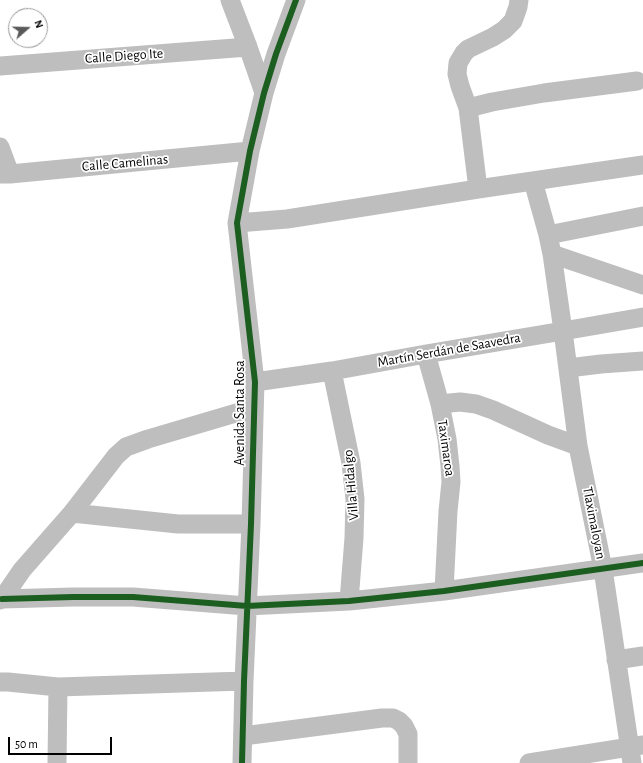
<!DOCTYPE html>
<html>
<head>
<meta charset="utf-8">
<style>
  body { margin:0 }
  #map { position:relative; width:643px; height:763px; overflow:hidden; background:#fff; font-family:"Alegreya Sans",sans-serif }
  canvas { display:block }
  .north { position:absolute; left:8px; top:8px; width:40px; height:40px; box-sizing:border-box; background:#fff; border:1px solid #999; border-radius:50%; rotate:70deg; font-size:11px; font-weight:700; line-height:16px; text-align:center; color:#000 }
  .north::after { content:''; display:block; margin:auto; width:14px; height:18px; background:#595959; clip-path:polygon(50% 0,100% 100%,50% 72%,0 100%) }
  .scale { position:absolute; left:8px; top:737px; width:104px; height:18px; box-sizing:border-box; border:2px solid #000; border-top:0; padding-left:5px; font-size:12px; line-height:14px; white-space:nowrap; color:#000; -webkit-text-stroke:3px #fff; paint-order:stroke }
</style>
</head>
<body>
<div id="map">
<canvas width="643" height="763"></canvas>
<div class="north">N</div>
<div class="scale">50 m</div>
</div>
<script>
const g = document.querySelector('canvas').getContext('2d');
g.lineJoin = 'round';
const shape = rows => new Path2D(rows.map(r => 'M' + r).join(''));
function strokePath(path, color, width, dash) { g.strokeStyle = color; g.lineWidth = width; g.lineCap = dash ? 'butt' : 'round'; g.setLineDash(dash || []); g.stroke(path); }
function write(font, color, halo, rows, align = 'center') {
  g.font = font + ' "Alegreya Sans",sans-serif'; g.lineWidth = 3.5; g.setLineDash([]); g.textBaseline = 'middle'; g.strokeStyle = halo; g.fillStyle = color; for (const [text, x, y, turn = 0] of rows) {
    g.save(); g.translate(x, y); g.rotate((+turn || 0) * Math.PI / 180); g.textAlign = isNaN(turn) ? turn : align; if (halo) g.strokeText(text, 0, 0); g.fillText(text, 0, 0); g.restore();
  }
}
strokePath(shape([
  [230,0,248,47,264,93],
  [0,66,248,47],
  [468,108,460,86,457,74,458,63,464,53,468,49,493,37,504,30,513,21,518,7,519,0],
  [0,147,10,174],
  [0,174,10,174,250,151],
  [533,181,548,235,552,254,563,331,578,446,603,569,632,763],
  [478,189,468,108,492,102,544,93,637,81],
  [237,223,287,219,478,189,643,165],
  [548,235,643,216],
  [552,254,643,285],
  [426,354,440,404,447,439,450,466,451,482,448,511,444,591],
  [568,368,601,364,643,361],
  [332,371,351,463,355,499,354,538,349,601],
  [255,382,332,371,426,354,563,331,643,317],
  [440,404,460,402,476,404,493,410,548,435,578,446],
  [72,513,178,524,251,524],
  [2,599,73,597,133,597,247,606,349,601,444,591,643,563],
  [0,600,2,599,22,570,72,513,116,456,126,447,148,439,253,408],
  [616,660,643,656],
  [0,682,8,682,58,687,244,681],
  [243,736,382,718,393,718,399,721,404,726,408,734,408,763],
  [57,763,58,687],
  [242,763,244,681,251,524,255,382,237,223,250,151,264,93,276,54,296,0],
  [529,763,643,745]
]), '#bebebe', 19);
strokePath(shape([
  [2,599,73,597,133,597,247,606,349,601,444,591,643,563],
  [242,763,244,681,251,524,255,382,237,223,250,151,264,93,276,54,296,0]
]), '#1b5e20', 6);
write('14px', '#000', '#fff', [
  ["Calle Diego Ite",124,56,-4],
  ["Calle Camelinas",125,163,-5],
  ["Martín Serdán de Saavedra",449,350,-10],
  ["Avenida Santa Rosa",240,413,-90],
  ["Taximaroa",446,448,82],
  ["Villa Hidalgo",351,485,-95],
  ["Tlaximaloyan",594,523,79]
]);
</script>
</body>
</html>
